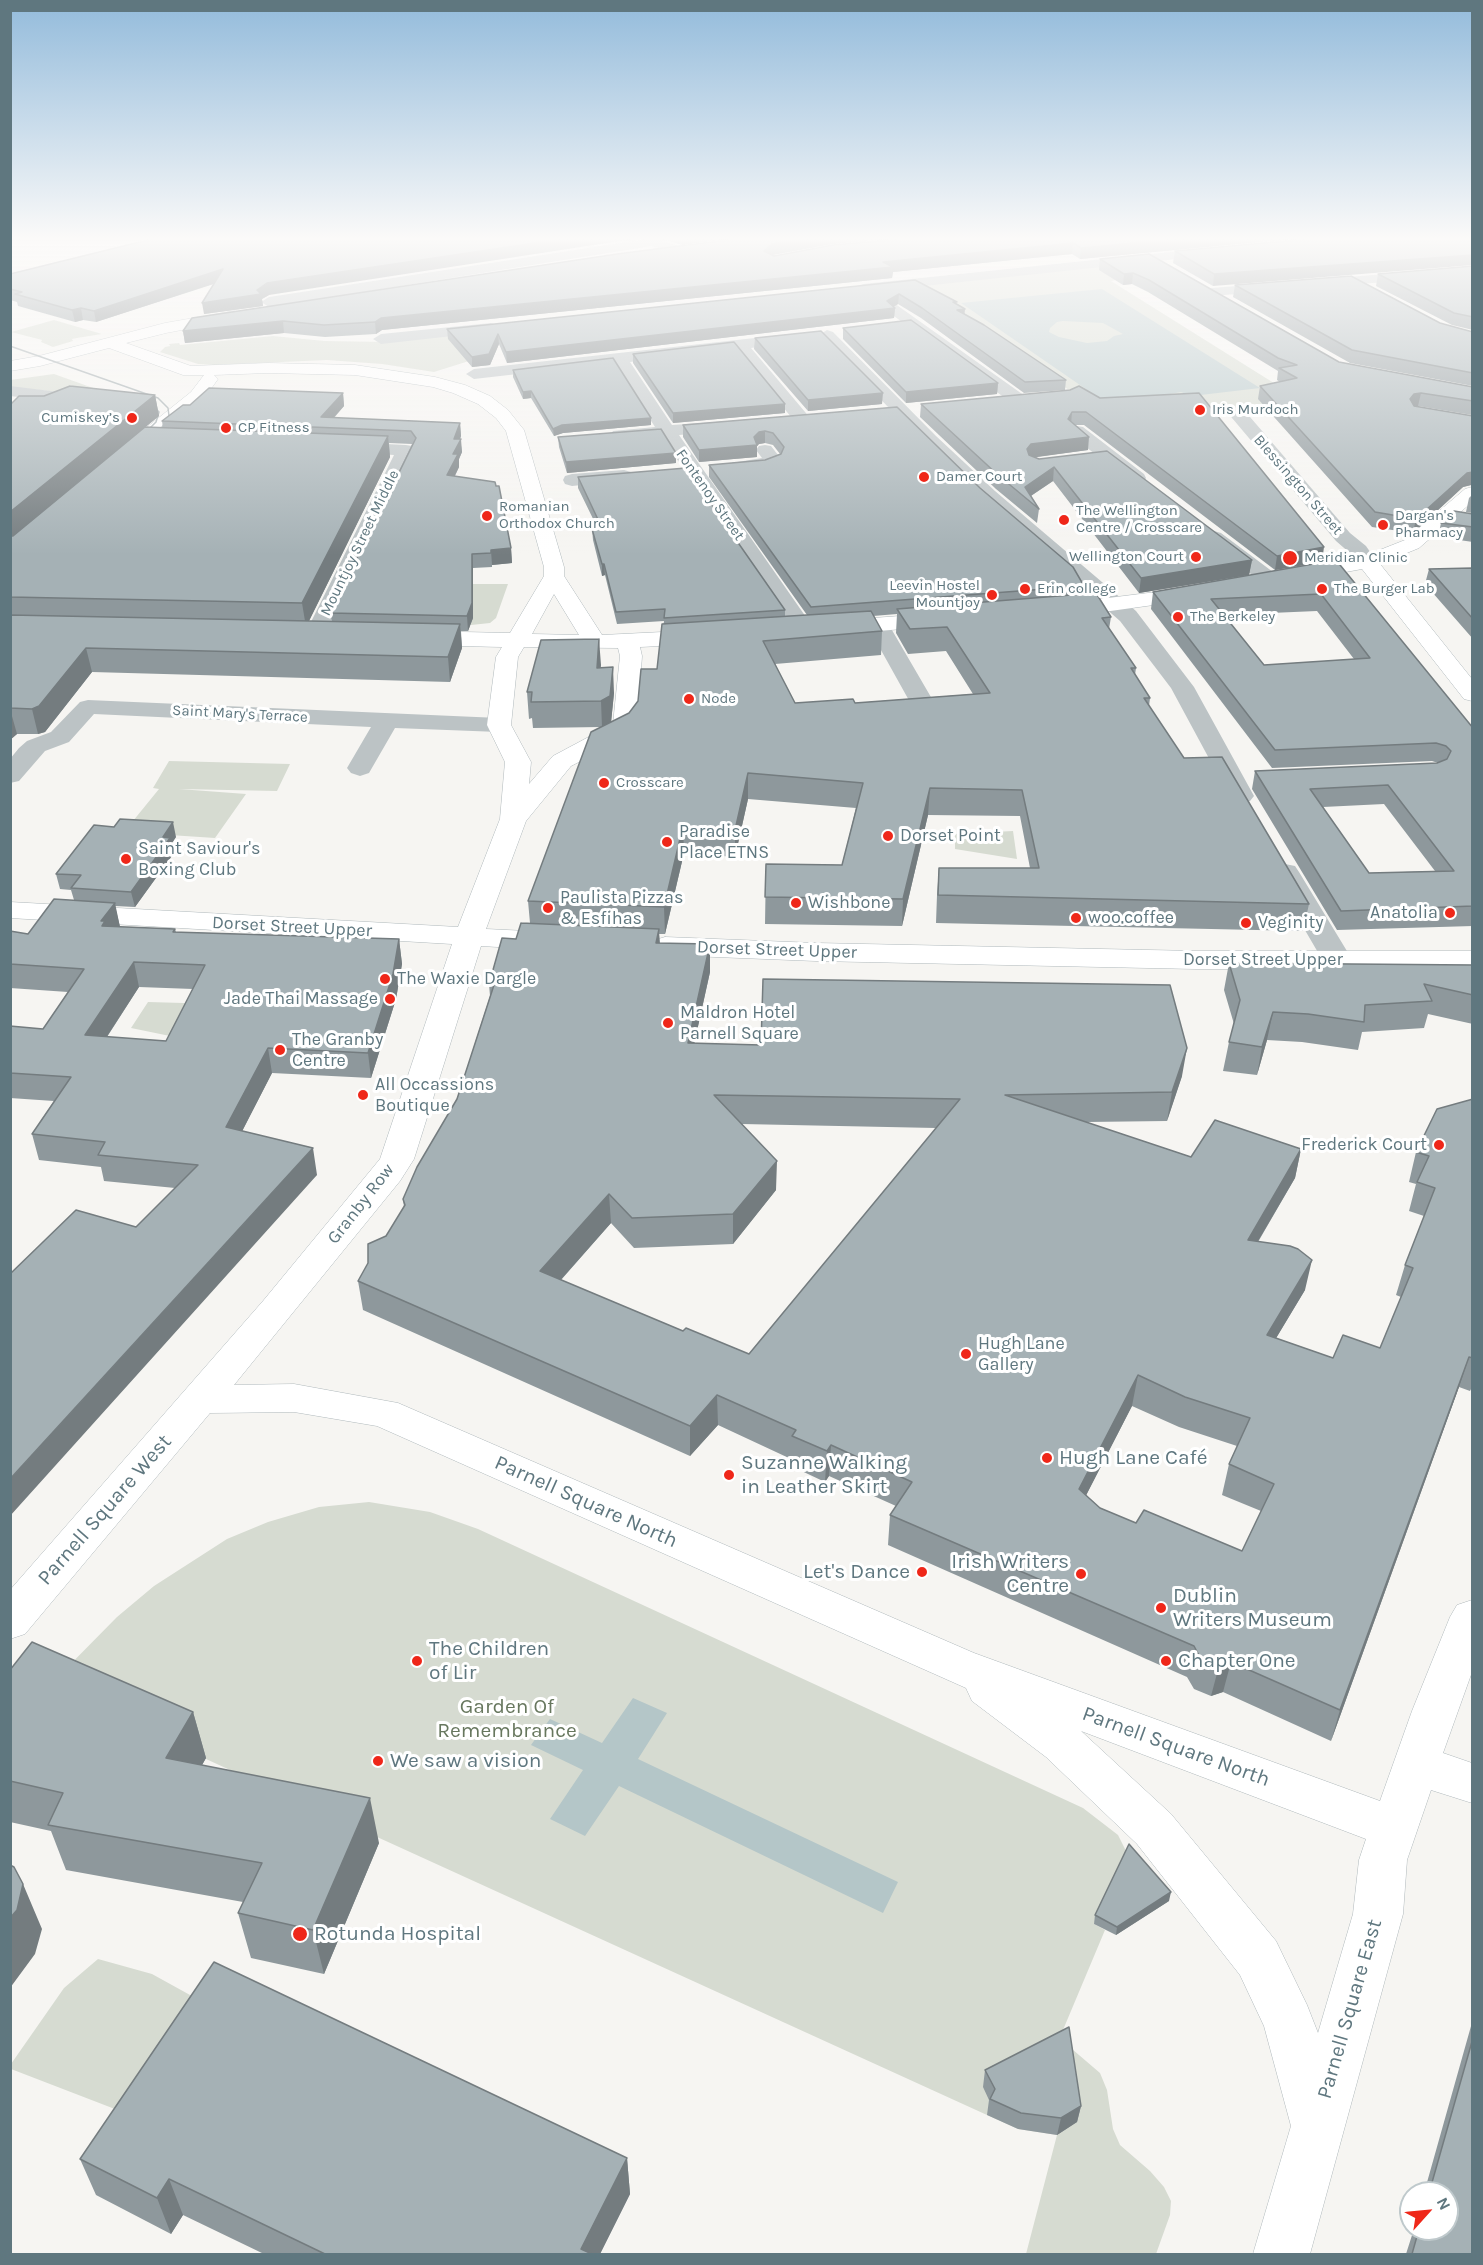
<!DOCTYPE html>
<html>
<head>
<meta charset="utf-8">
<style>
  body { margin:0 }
  #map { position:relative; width:1483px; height:2265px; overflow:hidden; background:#f6f5f2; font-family:Karla,sans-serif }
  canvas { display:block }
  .frame { position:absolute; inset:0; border:12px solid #5f777f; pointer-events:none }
  .north { position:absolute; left:1399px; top:2181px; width:60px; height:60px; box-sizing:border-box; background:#fff; border:2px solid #bfc9cc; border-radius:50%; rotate:63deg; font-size:16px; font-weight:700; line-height:24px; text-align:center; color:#5f777f }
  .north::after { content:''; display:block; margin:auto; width:21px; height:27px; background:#ef2719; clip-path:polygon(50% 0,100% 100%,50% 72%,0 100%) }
</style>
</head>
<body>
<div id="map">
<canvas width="1483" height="2265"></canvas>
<div class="frame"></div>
<div class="north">N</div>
</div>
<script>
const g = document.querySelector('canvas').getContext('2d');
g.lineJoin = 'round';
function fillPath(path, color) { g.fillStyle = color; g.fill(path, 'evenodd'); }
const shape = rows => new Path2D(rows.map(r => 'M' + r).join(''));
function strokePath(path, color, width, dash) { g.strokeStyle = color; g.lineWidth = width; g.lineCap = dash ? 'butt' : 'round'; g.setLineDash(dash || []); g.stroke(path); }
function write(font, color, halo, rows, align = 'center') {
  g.font = font + ' Karla,sans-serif'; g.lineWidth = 6; g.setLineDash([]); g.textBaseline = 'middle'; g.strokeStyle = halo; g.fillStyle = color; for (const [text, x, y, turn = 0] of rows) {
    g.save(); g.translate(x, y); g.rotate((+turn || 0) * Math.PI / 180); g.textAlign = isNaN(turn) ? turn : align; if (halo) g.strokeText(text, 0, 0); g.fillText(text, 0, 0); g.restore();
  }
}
fillPath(shape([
  [1144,260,1167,273,1111,281,1293,395,1263,411,1207,413,1076,395,939,299,879,288],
  [54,320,102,334,77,338,72,339,73,341,53,347,41,342,42,340,11,332],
  [508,328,469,361,434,372,382,364,327,360,214,365,198,364,160,352,165,347,170,346,169,344,179,343,180,345,273,336,325,341,388,342],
  [54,374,124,399,11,387,10,380],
  [473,584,508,584,496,618,490,623,471,625],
  [169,761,290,764,277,791,179,789,246,794,215,838,124,832,159,789,153,788],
  [1013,831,1017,859,955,849,955,834],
  [148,1002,219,1004,170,1036,131,1028],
  [369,1502,430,1512,478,1529,1083,1808,1118,1835,1127,1853,1094,1924,1105,1930,1055,2049,1072,2049,1100,2073,1107,2090,1113,2129,1120,2145,1150,2171,1164,2187,1171,2201,1170,2215,1156,2254,1026,2254,1057,2135,1018,2129,987,2115,48,1687,117,1617,154,1586,227,1539,268,1522,319,1507],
  [98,1959,152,1974,219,2011,146,2121,11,2069,11,2064,64,1988]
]), '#d6dbd1');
fillPath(shape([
  [1102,289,1260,388,1192,396,1181,392,1109,405,961,303],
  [1063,321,1103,323,1123,334,1114,336,1107,341,1087,343,1059,337,1049,332,1050,328,1057,322],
  [633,1698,667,1713,638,1759,898,1882,883,1913,619,1786,585,1836,550,1819,583,1770,531,1745,541,1731,550,1719,602,1743]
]), '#b4c6c8');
const secondary = shape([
  [234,311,242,316,239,319,166,333,126,343,191,366,268,363,355,365,435,377,465,385,490,396,508,410,524,430,564,567,564,576,602,635,703,630,711,632,714,637,711,642,703,644,640,647,642,656,637,726,628,737,571,766,526,821,486,929,548,932,558,935,562,941,558,947,548,950,481,946,414,1159,400,1181,234,1385,294,1384,398,1403,974,1653,1380,1801,1412,1711,1450,1617,1457,1605,1472,1600,1472,1672,1443,1753,1472,1763,1472,1803,1431,1790,1407,1860,1403,1914,1310,2254,1253,2254,1291,2126,1264,2026,1240,1975,1137,1844,1046,1757,972,1701,966,1688,377,1426,294,1412,210,1413,25,1634,10,1639,10,1590,263,1301,380,1159,452,944,10,918,10,902,458,927,500,819,505,762,487,725,496,657,502,647,416,645,408,643,405,638,408,633,416,631,510,633,544,576,544,567,506,431,496,418,478,404,453,393,433,387,355,375,268,373,214,375,218,379,203,400,130,460,123,462,116,460,114,456,116,452,191,392,204,375,183,375,109,348,40,366,10,371,10,361,39,356,165,323,234,311],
  [554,594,579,635,532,634,554,594],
  [524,647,618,648,620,656,613,724,553,756,529,784,531,762,511,725,518,657,524,647],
  [1081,1731,1366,1839,1359,1860,1353,1914,1318,2033,1307,2005,1276,1941,1171,1814,1081,1731],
  [1472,487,1472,502,1419,548,1380,564,1472,679,1472,701,1464,699,1362,569,1297,581,1290,579,1287,575,1290,571,1297,569,1362,557,1405,540,1465,489,1472,487],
  [1196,587,1204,588,1207,593,1204,598,1060,618,1052,616,1049,611,1052,606,1060,604,1196,587],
  [940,613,948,615,951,620,948,625,833,635,825,633,822,628,825,623,833,621,940,613],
  [665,937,816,943,1196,951,1472,951,1472,969,1196,969,816,961,665,955,655,952,651,946,655,940,665,937]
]);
strokePath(secondary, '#b0b9bc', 1);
fillPath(shape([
  [653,238,682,247,684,250,677,254,652,246,269,307,261,302,269,297,653,238],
  [1219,247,1224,248,1226,251,1224,254,877,291,1025,396,1028,400,1025,404,1019,405,1013,404,856,288,863,284,1219,247],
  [1472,267,1472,275,1212,296,1205,292,1212,288,1472,267],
  [491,323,497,325,499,328,497,331,381,344,373,339,381,334,491,323],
  [827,330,833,332,936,436,995,491,1136,611,1194,687,1254,796,1250,801,1241,804,1232,801,1171,688,1120,621,981,499,924,444,821,338,819,335,827,330],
  [800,333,806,335,808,338,806,341,751,348,811,419,808,423,802,424,796,423,736,350,630,362,672,425,729,421,735,422,738,426,735,430,729,431,679,435,815,630,812,635,804,637,796,635,662,437,619,440,613,439,610,435,613,431,655,427,614,363,474,379,466,374,474,369,800,333],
  [10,386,92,396,98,397,101,401,98,405,92,406,10,396,10,386],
  [1238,409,1244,410,1350,533,1366,546,1377,562,1374,566,1367,568,1360,566,1351,554,1336,541,1232,418,1229,414,1232,410,1238,409],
  [1077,426,1083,427,1144,474,1146,478,1144,482,1130,482,1071,435,1068,431,1071,427,1077,426],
  [345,442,406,445,412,446,415,450,326,636,323,641,315,643,307,641,304,636,394,455,339,451,336,447,339,443,345,442],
  [765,445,771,446,782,460,777,466,732,474,725,472,723,468,725,464,762,458,756,450,759,446,765,445],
  [624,470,631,472,633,476,631,480,572,486,565,484,563,480,565,476,572,474,624,470],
  [1214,531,1221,533,1277,575,1281,579,1277,583,1270,585,1263,583,1207,541,1204,537,1207,533,1214,531],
  [878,618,886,620,889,625,935,704,931,709,923,711,915,709,911,704,867,625,870,620,878,618],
  [88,700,499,718,508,720,511,725,508,730,499,732,395,728,369,773,360,776,351,773,347,768,371,727,94,714,69,742,45,751,19,781,10,783,10,759,19,748,27,741,51,732,80,702,88,700],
  [1285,864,1295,866,1299,872,1353,961,1348,967,1338,970,1328,967,1323,961,1271,872,1275,866,1285,864]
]), '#bcc3c5');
fillPath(secondary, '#fff');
strokePath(shape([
  [10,241,23,238],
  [10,346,158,398,168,408,169,416,161,429,149,439],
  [146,398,159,412,156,422,148,430]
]), '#9da8ab', 1.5);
fillPath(shape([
  [156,238,269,295,262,299,263,306,204,314,214,284,96,322,83,320,75,322,18,306,17,302,10,300,10,274],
  [659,238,731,238,682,245],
  [742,238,893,238,832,244,772,255,774,256,911,238,1300,238,1080,259,1072,254,893,272,892,278,382,330,376,334,325,337,284,333,185,343,183,331],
  [1319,238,1213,286,1173,263,1175,251],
  [1149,254,1339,362,1473,387,1473,416,1472,415,1418,406,1415,406,1473,416,1473,486,1471,485,1463,487,1413,533,1372,527,1258,399,1260,386,1280,382,1277,380,1278,371,1148,292,1132,284,1123,285,1099,270,1100,259],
  [1473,266,1473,330,1452,325,1376,286,1378,274],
  [915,280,956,304,965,314,1066,380,1065,390,1024,393,921,318,898,304,893,307,895,308,894,318,507,363,499,344,490,365,472,367,448,339,447,329],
  [1235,285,1440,323,1473,332,1473,386,1350,363,1233,297],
  [843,328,998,383,997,394,906,403,843,339],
  [755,338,882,404,808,411,754,349],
  [633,354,785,404,785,413,673,423,633,363],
  [513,370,651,425,563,433,554,436,531,398,523,399,513,377],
  [1070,390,1322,562,1275,570,1084,425,1074,425,1088,450,1035,457,1252,560,1249,575,1139,593,1053,481,1031,496,1039,509,1037,523,996,489,920,417,921,404],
  [343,393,344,406,334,418,460,423,461,436,460,439,462,452,459,459,459,467,455,476,511,548,512,563,492,565,492,567,473,568,473,618,468,631,461,631,462,648,450,682,92,672,45,732,38,734,17,734,10,740,10,405,44,396,155,395,159,416,145,427,163,428,162,421,190,405],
  [389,443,412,444,330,613,332,621,309,621,390,457],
  [897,407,980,488,1084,586,1083,594,1111,617,1109,629,1136,668,1135,675,1150,698,1149,706,1184,758,1309,904,1303,931,936,923,937,895,939,868,1030,868,1020,816,928,815,902,926,765,924,766,864,842,865,856,808,748,799,735,857,684,853,665,934,659,934,660,943,710,944,710,972,694,1044,1182,1076,1167,1121,1086,1122,1191,1157,1301,1149,1295,1178,1258,1242,1305,1290,1276,1338,1333,1358,1380,1348,1401,1297,1396,1295,1405,1265,1424,1216,1409,1211,1416,1184,1409,1182,1416,1152,1473,1099,1473,1385,1470,1391,1459,1387,1331,1741,1223,1692,1211,1696,1194,1689,1187,1677,888,1545,890,1515,896,1506,829,1476,825,1482,791,1466,791,1459,718,1425,690,1456,363,1310,358,1281,404,1207,403,1199,457,1099,490,996,489,984,516,939,530,923,528,901,601,727,533,728,532,718,529,719,527,692,600,668,614,693,611,722,629,713,638,701,657,669,664,621,617,624,605,575,602,576,593,540,592,529,598,529,578,488,578,477,785,610,785,616,807,615,709,477,709,465,765,460,780,454,773,445,765,443,759,444,757,446,757,457,699,462,683,437,683,425],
  [897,614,896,633,908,654,946,651,973,694,855,703,795,703,775,664,881,655,882,631,873,616],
  [742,1124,936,1128,749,1354,683,1331,561,1280,611,1223,634,1248,733,1244,776,1190],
  [1132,1406,1179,1427,1237,1446,1229,1464,1222,1495,1261,1511,1242,1551,1136,1523,1100,1508,1086,1495],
  [558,437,676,463,567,473,559,447],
  [1473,494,1473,513,1466,512,1469,498],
  [1473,514,1473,542,1438,537,1441,523],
  [1336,560,1473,728,1473,926,1337,930,1252,789,1255,771,1438,763,1432,761,1272,768,1151,609,1153,592],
  [1317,611,1354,659,1264,665,1224,615],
  [1384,804,1435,871,1369,873,1323,807],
  [1473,568,1473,639,1425,584,1429,569],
  [176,837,172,843,174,853,135,907,115,906,120,927,175,929,176,932,399,939,402,964,396,999,371,1078,272,1073,242,1131,317,1175,136,1227,175,1188,104,1181,101,1167,39,1160,32,1134,54,1101,10,1098,10,1026,43,1029,68,992,10,988,10,931,28,934,74,900,71,890,60,889,56,874],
  [139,987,193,989,166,1041,107,1037],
  [1229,963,1473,965,1473,1024,1428,1014,1424,1028,1362,1032,1358,1050,1302,1042,1267,1040,1257,1075,1223,1071,1229,1042,1234,1024,1224,990],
  [10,1670,193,1712,206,1758,202,1765,379,1843,324,1974,251,1958,238,1913,243,1902,66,1870,51,1831,10,1822],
  [1169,1901,1116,1935,1094,1924,1095,1915],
  [1473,2019,1473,2254,1406,2254,1414,2229,1447,2229,1447,2193,1424,2193],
  [985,2070,1081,2106,1077,2122,1057,2135,1018,2129,987,2115,989,2100,983,2087],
  [627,2158,630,2194,600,2254,264,2254,183,2215,171,2234,96,2195,80,2159]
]), '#8e989c');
fillPath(shape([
  [568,238,639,238,269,295,262,299,263,306,204,314,202,303,257,290,267,283],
  [682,238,731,238,682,245],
  [806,238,893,238,832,244,772,255,764,251,772,244],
  [1186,238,1300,238,1080,259,1081,248],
  [1073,243,1072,254,893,272,892,278,382,330,376,334,375,322,381,318,883,262],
  [1473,255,1473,265,1213,286,1214,274],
  [223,269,225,280,96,322,94,311],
  [1133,273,1132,284,1123,285,1124,274],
  [899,294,898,304,890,309,895,308,894,318,507,363,506,352,887,301],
  [81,308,83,320,75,322,72,310],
  [965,309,964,319,957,310],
  [283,321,284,333,185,343,183,331],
  [498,334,499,344,490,365,472,367,472,357],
  [998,383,997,394,906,403,906,392],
  [531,391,531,398,523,399,523,392],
  [343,393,344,406,325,427,321,417],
  [883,393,882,404,808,411,808,400],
  [1421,393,1418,406,1412,407,1410,399,1414,394],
  [155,395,159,416,10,539,10,512],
  [785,404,785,413,673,423,673,413],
  [1072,412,1071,425,1068,419],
  [651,418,651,425,563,433,554,436,553,429,562,425],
  [460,423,461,436,458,444,461,439,462,452,459,459,459,467,448,489,447,475,454,439],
  [765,431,765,443,759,444,757,446,757,457,699,462,699,450,754,437,759,432],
  [388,436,390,457,306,627,302,603],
  [1089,437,1088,450,1030,458,1027,449,1031,444],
  [676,453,676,463,567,473,566,462],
  [1054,467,1053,481,1026,499,1025,487],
  [1473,472,1471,485,1463,487,1413,533,1416,519,1467,473],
  [1324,547,1322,562,1275,570,1277,556],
  [511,548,512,563,492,565,491,550],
  [472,554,473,568,473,618,468,631,467,616],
  [1252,560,1249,575,1139,593,1141,578],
  [602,564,604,564,605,575,602,576],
  [460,624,462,648,450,682,448,657],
  [599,639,601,665,599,694,597,668],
  [86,648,92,672,45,732,38,734,32,709],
  [613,667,614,693,611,723,602,727,601,701],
  [10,709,17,734,10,740],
  [748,773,748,799,735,857,735,830],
  [930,788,928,815,902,926,903,899],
  [173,822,176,837,172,843,174,853,135,907,131,892,163,837],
  [683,826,684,853,665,934,664,907],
  [115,903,120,927,108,950,101,921],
  [659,929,660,956,656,943],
  [399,939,402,964,396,999,371,1078,368,1053],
  [710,944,710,972,688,1072,688,1043],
  [134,962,139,987,91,1061,85,1035],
  [1273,1012,1267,1040,1257,1075,1262,1047],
  [268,1048,272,1073,231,1153,226,1127],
  [1187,1048,1182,1076,1167,1121,1172,1092],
  [313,1148,317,1175,10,1516,10,1479],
  [1301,1149,1295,1178,1241,1270,1248,1240],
  [777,1161,776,1190,733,1244,733,1214],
  [609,1194,611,1223,542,1301,540,1271],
  [1312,1260,1305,1290,1260,1365,1267,1335],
  [1469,1357,1459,1387,1331,1741,1340,1710],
  [1138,1375,1132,1406,1074,1519,1079,1489],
  [717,1395,718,1425,690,1456,690,1426],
  [831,1445,829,1476,825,1482,827,1451],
  [1231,1662,1223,1692,1211,1696,1219,1666],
  [193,1712,206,1758,180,1804,166,1758],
  [370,1798,379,1843,324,1974,313,1930],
  [23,1884,42,1929,35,1954,10,1988,10,1918],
  [1171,1892,1169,1901,1116,1935,1117,1927],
  [1081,2106,1077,2122,1057,2135,1061,2118],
  [627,2158,630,2194,600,2254,581,2254,581,2249],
  [169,2179,183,2215,171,2234,157,2198]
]), '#747c7f');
const building = shape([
  [156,238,568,238,267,283,257,290,261,294,202,303,223,269,94,311,81,308,72,310,15,294,22,292,10,289,10,274,156,238],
  [742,238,806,238,772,244,764,251,774,256,833,245,911,238,1186,238,1081,248,1073,243,883,262,893,267,381,318,375,322,324,325,283,321,183,331,192,318,617,254,742,238],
  [1319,238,1473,238,1473,255,1214,274,1175,251,1319,238],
  [1149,254,1339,362,1473,387,1473,401,1421,393,1414,394,1410,399,1414,406,1473,416,1473,472,1467,473,1416,519,1375,512,1260,386,1297,378,1279,368,1297,365,1278,358,1149,280,1133,273,1124,274,1100,259,1149,254],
  [1473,266,1473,317,1454,313,1378,274,1473,266],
  [1351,276,1440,323,1473,332,1473,373,1352,350,1235,285,1351,276],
  [915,280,957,302,953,302,965,309,957,310,984,325,1066,380,1025,382,922,308,899,294,887,301,895,308,506,352,498,334,489,354,472,357,447,329,915,280],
  [911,320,998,383,906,392,843,328,911,320],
  [821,331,883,393,808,400,755,338,821,331],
  [734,342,785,404,673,413,633,354,734,342],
  [613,358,651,418,562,425,553,429,531,391,523,392,513,370,613,358],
  [70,386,155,395,10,512,10,405,19,396,44,396,70,386],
  [1079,386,1100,398,1199,393,1324,547,1277,556,1086,412,1072,412,1068,419,1089,437,1031,444,1027,449,1029,455,1039,459,1107,451,1252,560,1141,578,1054,467,1025,487,1039,509,998,475,921,404,1070,390,1079,386],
  [209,388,343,393,321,417,460,423,454,439,461,439,453,454,458,454,447,475,495,482,496,486,499,486,511,548,491,550,491,553,472,554,472,603,467,616,330,613,416,438,411,431,162,421,183,405,190,405,209,388],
  [897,407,980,488,1073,567,1084,586,811,607,709,465,765,460,781,454,784,447,773,433,765,431,759,432,754,437,757,445,699,450,683,425,897,407],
  [145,427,388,436,302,603,10,597,10,536,13,536,145,427],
  [661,429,676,453,566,462,558,437,661,429],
  [686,468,785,610,664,618,665,609,616,612,604,564,602,564,592,529,602,528,578,477,686,468],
  [1454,511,1473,514,1473,527,1441,523,1454,511],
  [1336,560,1473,728,1473,906,1341,911,1255,771,1437,763,1447,759,1451,751,1446,746,1436,743,1275,750,1153,592,1336,560],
  [1321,594,1370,658,1264,665,1211,599,1321,594],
  [1388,785,1454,871,1369,873,1310,789,1388,785],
  [1473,568,1473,619,1429,569,1473,568],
  [1096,593,1111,617,1102,618,1136,668,1131,668,1150,698,1144,698,1184,758,1222,757,1309,904,938,895,939,868,1039,868,1022,790,930,788,903,899,765,897,766,864,842,865,863,783,748,773,735,830,683,826,664,907,528,901,591,732,629,713,638,701,641,669,657,669,662,624,871,611,882,631,763,641,795,703,853,699,855,703,990,693,947,627,910,629,897,609,1096,593],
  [10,615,460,624,448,657,86,648,39,706,32,709,10,708,10,615],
  [599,639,597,668,613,667,610,696,601,701,531,702,532,692,527,692,541,640,599,639],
  [120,819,173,822,163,837,170,838,131,892,71,888,81,875,56,874,94,825,114,827,120,819],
  [54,899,115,903,101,921,105,921,102,926,175,929,173,932,399,939,393,974,368,1053,268,1048,226,1127,313,1148,10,1479,10,1274,76,1210,136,1227,198,1165,98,1155,105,1142,32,1134,71,1077,10,1073,10,1026,43,1029,84,969,10,964,10,931,28,934,54,899],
  [134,962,205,965,166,1041,85,1035,134,962],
  [521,923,659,929,656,943,710,944,688,1043,761,1045,763,979,1170,985,1187,1048,1172,1092,1005,1095,1191,1157,1215,1120,1301,1149,1248,1240,1290,1246,1298,1249,1312,1260,1267,1335,1333,1358,1343,1335,1380,1348,1413,1268,1405,1265,1435,1188,1417,1182,1429,1156,1416,1152,1437,1109,1473,1099,1473,1358,1469,1357,1340,1710,1231,1662,1219,1666,1201,1659,1194,1646,890,1515,912,1482,831,1445,827,1451,792,1436,796,1430,717,1395,690,1426,358,1281,368,1263,368,1244,386,1236,405,1205,403,1199,417,1167,457,1099,494,985,489,984,502,938,516,939,521,923],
  [714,1095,960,1099,749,1354,686,1328,683,1331,540,1271,609,1194,632,1218,733,1214,777,1161,714,1095],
  [1138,1375,1185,1397,1250,1418,1229,1464,1274,1484,1242,1551,1144,1510,1136,1523,1100,1508,1079,1489,1138,1375],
  [1229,963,1473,965,1473,995,1424,984,1432,1001,1365,1005,1364,1022,1308,1014,1273,1012,1262,1047,1229,1042,1240,1000,1229,963],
  [32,1642,193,1712,166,1758,370,1798,313,1930,238,1913,262,1863,48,1825,63,1793,10,1781,10,1670,32,1642],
  [1129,1844,1171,1892,1117,1927,1095,1915,1129,1844],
  [10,1865,14,1867,23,1884,17,1910,10,1918,10,1865],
  [214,1962,627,2158,581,2249,592,2254,325,2254,169,2179,157,2198,80,2159,214,1962],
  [1069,2027,1081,2106,1061,2118,1021,2113,990,2099,995,2089,985,2070,1069,2027],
  [1473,2038,1473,2254,1412,2254,1419,2229,1447,2229,1447,2193,1429,2193,1473,2038]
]);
fillPath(building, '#a5b1b5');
strokePath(building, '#747c7f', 1.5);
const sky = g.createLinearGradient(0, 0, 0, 555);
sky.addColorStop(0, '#93bbdb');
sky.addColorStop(0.43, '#fbfaf9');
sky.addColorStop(1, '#fbfaf900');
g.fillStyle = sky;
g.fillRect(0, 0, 1483, 555);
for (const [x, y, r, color] of [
  [1200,410,6,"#ef2719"],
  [132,418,6,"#ef2719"],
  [226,428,6,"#ef2719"],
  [924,477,6,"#ef2719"],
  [487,516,6,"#ef2719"],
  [1064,520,6,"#ef2719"],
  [1383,525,6,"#ef2719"],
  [1196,557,6,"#ef2719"],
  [1290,558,8,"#ef2719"],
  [1025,589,6,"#ef2719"],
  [1322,589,6,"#ef2719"],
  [992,595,6,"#ef2719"],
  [1178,617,6,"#ef2719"],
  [689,699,6,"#ef2719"],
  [604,783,6,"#ef2719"],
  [888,836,6,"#ef2719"],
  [667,842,6,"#ef2719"],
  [126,859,6,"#ef2719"],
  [796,903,6,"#ef2719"],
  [548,908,6,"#ef2719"],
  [1450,913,6,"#ef2719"],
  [1076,918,6,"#ef2719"],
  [1246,923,6,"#ef2719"],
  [385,979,6,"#ef2719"],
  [390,999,6,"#ef2719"],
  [668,1023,6,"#ef2719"],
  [280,1050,6,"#ef2719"],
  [363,1095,6,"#ef2719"],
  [1439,1145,6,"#ef2719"],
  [966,1354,6,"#ef2719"],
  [1047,1458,6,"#ef2719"],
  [729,1475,6,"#ef2719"],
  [922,1572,6,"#ef2719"],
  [1081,1574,6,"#ef2719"],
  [1161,1608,6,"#ef2719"],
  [417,1661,6,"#ef2719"],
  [1166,1661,6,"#ef2719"],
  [378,1761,6,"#ef2719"],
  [300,1934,8,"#ef2719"]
]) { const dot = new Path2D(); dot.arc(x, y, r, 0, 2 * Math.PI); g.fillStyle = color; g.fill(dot); strokePath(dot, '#fff', 2); }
write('15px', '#5f777f', '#fff', [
  ["Iris Murdoch",1212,410],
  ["Cumiskey’s",120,418,"right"],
  ["CP Fitness",238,428],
  ["Damer Court",936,477],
  ["Romanian",499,507],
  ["Orthodox Church",499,524],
  ["The Wellington",1076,511],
  ["Centre / Crosscare",1076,528],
  ["Dargan's",1395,516],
  ["Pharmacy",1395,533],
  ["Wellington Court",1184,557,"right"],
  ["Meridian Clinic",1304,558],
  ["Leevin Hostel",980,586,"right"],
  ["Mountjoy",980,603,"right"],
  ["Erin college",1037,589],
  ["The Burger Lab",1334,589],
  ["The Berkeley",1190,617],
  ["Node",701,699],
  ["Crosscare",616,783]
], 'left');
write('15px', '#5f777f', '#fff', [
  ["Blessington Street",1298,485,49],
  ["Fontenoy Street",710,495,55],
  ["Mountjoy Street Middle",360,543,-64],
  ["Saint Mary's Terrace",240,714,3]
]);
write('18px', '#5f777f', '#fff', [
  ["Paradise",679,832],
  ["Place ETNS",679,853],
  ["Dorset Point",900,836],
  ["Saint Saviour's",138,849],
  ["Boxing Club",138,870],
  ["Paulista Pizzas",560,898],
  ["& Esfihas",560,919],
  ["Wishbone",808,903],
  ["Anatolia",1438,913,"right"],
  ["woo.coffee",1088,918],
  ["Veginity",1258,923],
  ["The Waxie Dargle",397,979],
  ["Jade Thai Massage",378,999,"right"],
  ["Maldron Hotel",680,1013],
  ["Parnell Square",680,1034],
  ["The Granby",292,1040],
  ["Centre",292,1061],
  ["All Occassions",375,1085],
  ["Boutique",375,1106],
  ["Frederick Court",1427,1145,"right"],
  ["Hugh Lane",978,1344],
  ["Gallery",978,1365]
], 'left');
write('18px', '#5f777f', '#fff', [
  ["Dorset Street Upper",292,927,3],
  ["Dorset Street Upper",777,950,2],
  ["Dorset Street Upper",1263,960],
  ["Granby Row",361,1204,-52]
]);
write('21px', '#5f777f', '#fff', [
  ["Hugh Lane Café",1059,1458],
  ["Suzanne Walking",741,1463],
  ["in Leather Skirt",741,1487],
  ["Irish Writers",1069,1562,"right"],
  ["Centre",1069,1586,"right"],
  ["Let's Dance",910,1572,"right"],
  ["Dublin",1173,1596],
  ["Writers Museum",1173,1620],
  ["The Children",429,1649],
  ["of Lir",429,1673],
  ["Chapter One",1178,1661],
  ["We saw a vision",390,1761],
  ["Rotunda Hospital",314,1934]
], 'left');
write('21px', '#5f777f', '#fff', [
  ["Parnell Square North",586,1502,24],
  ["Parnell Square West",105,1510,-49],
  ["Parnell Square North",1176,1747,20],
  ["Parnell Square East",1350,2009,-74]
]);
write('21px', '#67775e', '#fff', [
  ["Garden Of",507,1707],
  ["Remembrance",507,1731]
]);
</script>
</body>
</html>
